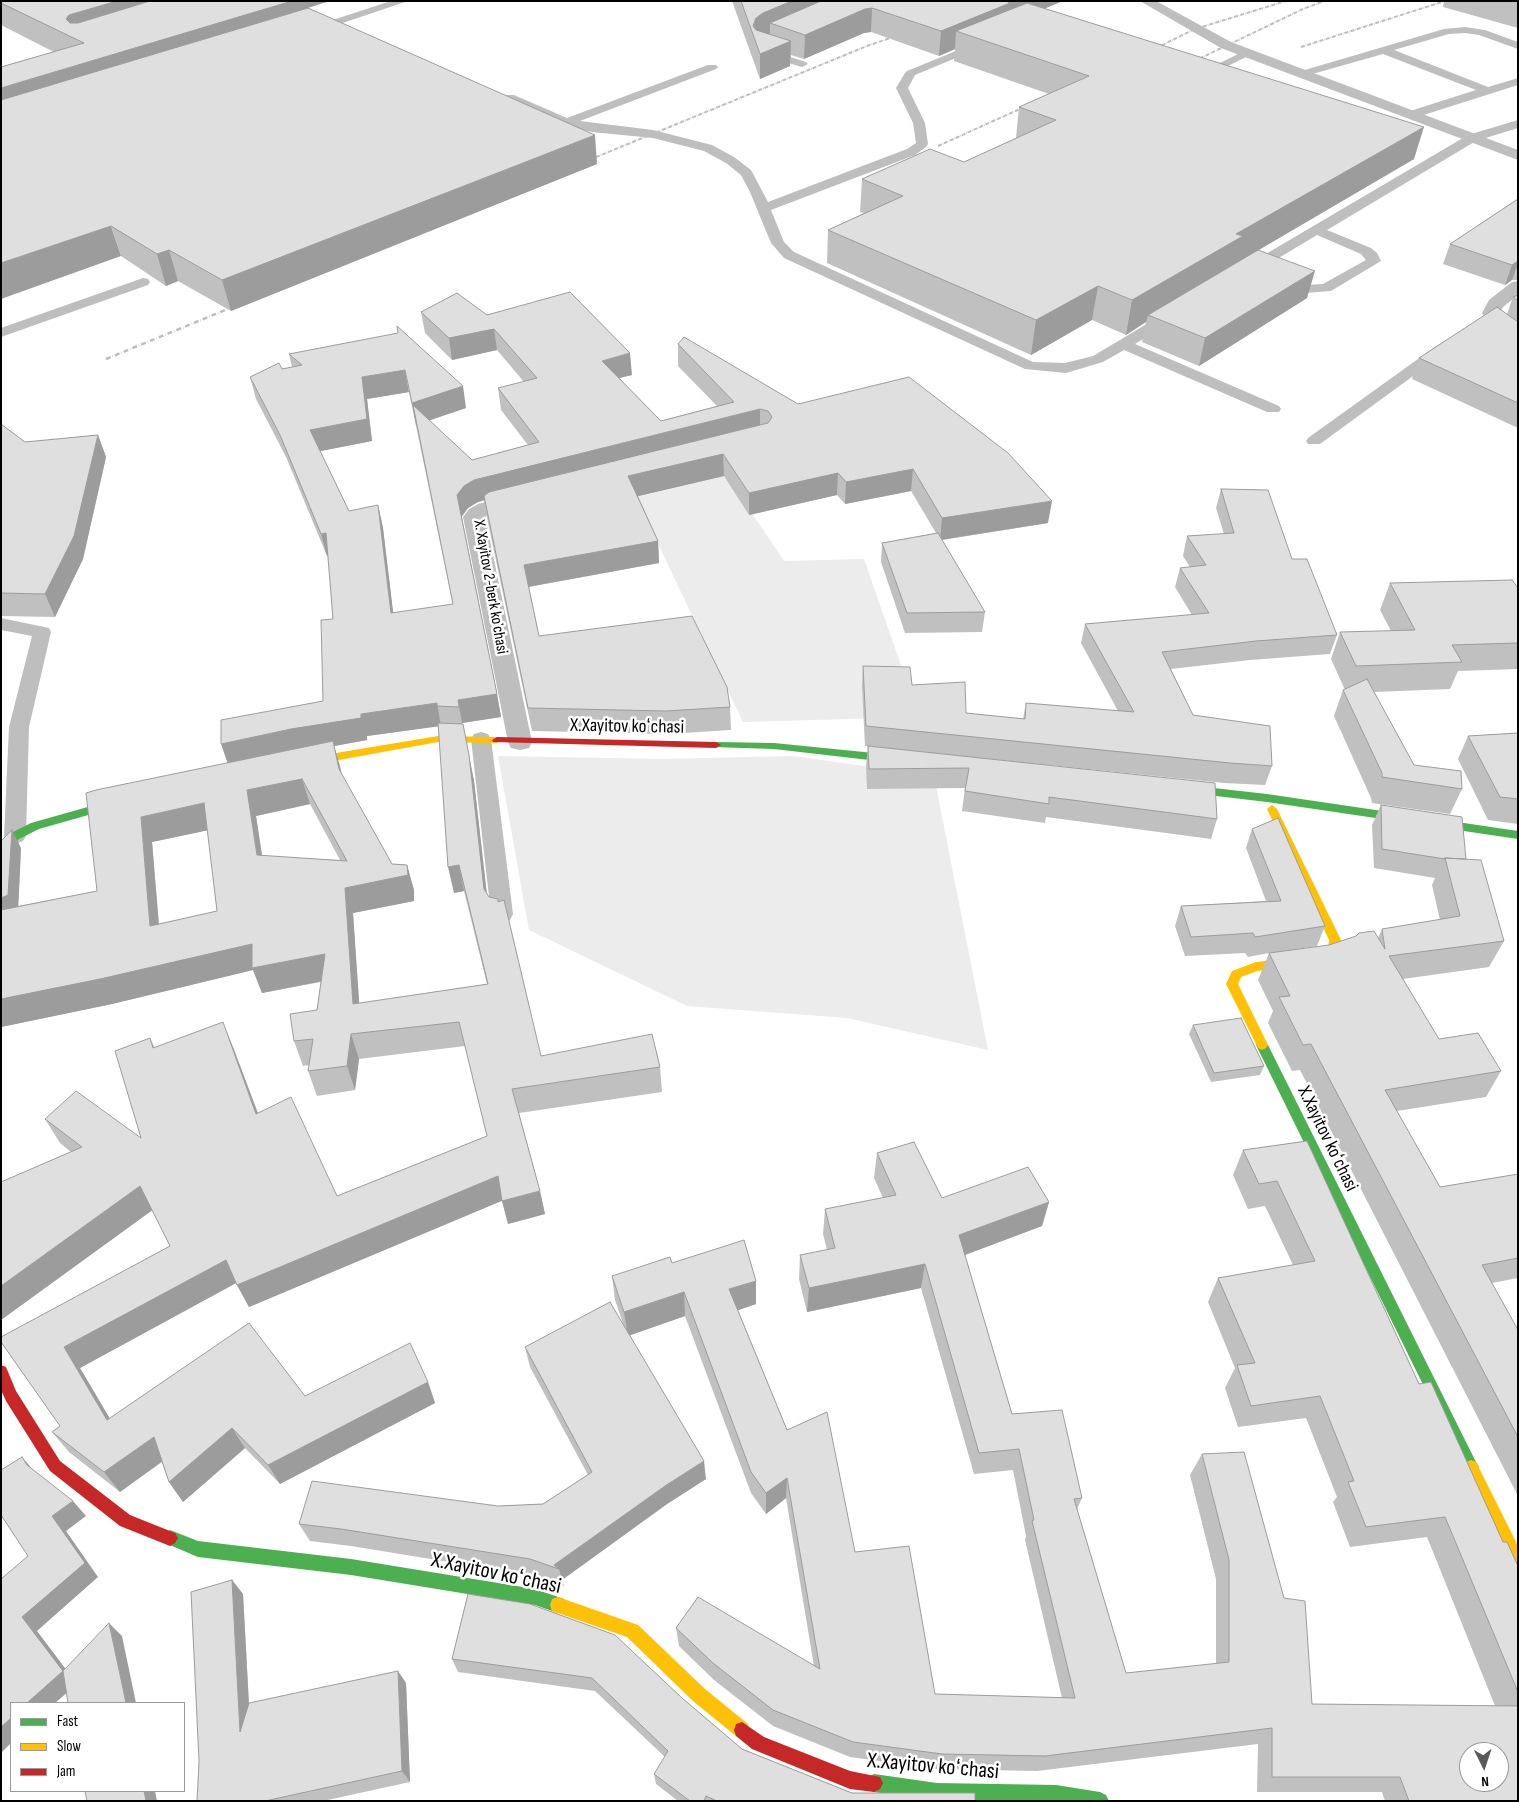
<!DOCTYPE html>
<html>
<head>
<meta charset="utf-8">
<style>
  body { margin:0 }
  #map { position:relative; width:1519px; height:1802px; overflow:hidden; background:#fff; font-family:"Sofia Sans Condensed",sans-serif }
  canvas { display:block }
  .frame { position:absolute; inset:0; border:2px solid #000; pointer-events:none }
  .legend { position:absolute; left:10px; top:1702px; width:175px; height:90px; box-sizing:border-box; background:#fff; border:1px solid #999; margin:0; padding:6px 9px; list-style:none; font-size:15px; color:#000 }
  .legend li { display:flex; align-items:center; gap:10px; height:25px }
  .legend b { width:25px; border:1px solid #999 }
  .north { position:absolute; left:1459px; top:1742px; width:50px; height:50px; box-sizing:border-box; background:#fff; border:1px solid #999; border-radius:50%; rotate:176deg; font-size:14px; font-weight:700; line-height:20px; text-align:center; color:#000 }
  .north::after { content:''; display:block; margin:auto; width:18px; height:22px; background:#595959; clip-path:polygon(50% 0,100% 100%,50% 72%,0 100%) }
</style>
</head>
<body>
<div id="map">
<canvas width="1519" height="1802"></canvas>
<div class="frame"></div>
<ul class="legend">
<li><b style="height:6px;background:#4caf50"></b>Fast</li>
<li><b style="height:6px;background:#ffc107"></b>Slow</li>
<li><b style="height:6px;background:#c62828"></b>Jam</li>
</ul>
<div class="north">N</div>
</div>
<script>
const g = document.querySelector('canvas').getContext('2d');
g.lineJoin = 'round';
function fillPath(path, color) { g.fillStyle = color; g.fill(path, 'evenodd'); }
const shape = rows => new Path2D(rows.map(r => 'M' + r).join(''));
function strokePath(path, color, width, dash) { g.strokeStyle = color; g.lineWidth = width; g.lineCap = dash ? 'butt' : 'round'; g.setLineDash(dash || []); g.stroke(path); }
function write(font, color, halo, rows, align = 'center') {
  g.font = font + ' "Sofia Sans Condensed",sans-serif'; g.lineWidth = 5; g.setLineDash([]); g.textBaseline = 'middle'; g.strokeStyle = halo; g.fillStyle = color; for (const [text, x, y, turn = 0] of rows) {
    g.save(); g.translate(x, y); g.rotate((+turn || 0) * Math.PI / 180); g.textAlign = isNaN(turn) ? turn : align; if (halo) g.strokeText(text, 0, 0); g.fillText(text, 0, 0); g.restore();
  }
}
fillPath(shape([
  [713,455,784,561,864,559,919,717,743,722,627,479],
  [498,756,662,759,793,756,934,776,988,1050,847,1018,687,1006,529,930]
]), '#ececec');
fillPath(shape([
  [391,1,408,1,313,33,309,34,304,31,305,29,391,1],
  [1465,27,1485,30,1518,42,1518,49,1479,35,1465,33,1449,34,1394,50,1488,87,1518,78,1518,85,1411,119,1405,115,1407,112,1476,90,1383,54,1302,77,1296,74,1298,72,1444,29,1465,27],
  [983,40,987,41,989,43,987,45,915,75,908,88,925,123,928,144,926,147,915,155,771,210,784,242,794,252,1033,362,1065,363,1093,356,1165,313,1175,313,1177,316,1175,319,1135,344,1279,406,1281,409,1279,412,1267,412,1124,350,1103,362,1066,373,1025,369,784,258,771,243,750,192,741,175,726,163,704,151,653,138,592,132,563,125,506,101,504,98,506,95,514,95,567,118,708,65,716,65,718,67,716,69,580,121,653,130,712,145,734,157,751,170,768,202,907,149,916,143,913,123,896,88,905,73,907,71,983,40],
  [761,48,806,62,808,64,802,67,757,53,755,51,757,49,761,48],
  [1246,50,1252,53,1250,55,1214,73,1206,73,1204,71,1246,50],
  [1518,120,1518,128,1476,141,1327,230,1371,248,1377,253,1381,261,1331,291,1304,293,1276,283,1274,280,1276,277,1281,276,1306,285,1323,284,1366,260,1361,254,1317,235,1252,274,1242,274,1240,271,1242,268,1468,135,1518,120],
  [143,278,148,279,150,282,148,285,1,337,1,328,143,278],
  [1441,344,1446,346,1449,349,1446,352,1320,444,1308,444,1306,441,1308,438,1436,346,1441,344],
  [1,618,49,628,51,632,29,727,26,836,23,841,15,844,7,841,4,836,9,727,32,636,1,630,1,618],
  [481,732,488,734,491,739,513,914,510,920,502,922,494,920,491,914,471,739,474,734,481,732]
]), '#bebebe');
fillPath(shape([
  [1140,1,1156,1,1231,42,1518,150,1518,160,1221,48,1140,1],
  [1518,281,1518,295,1503,307,1500,313,1506,322,1518,330,1518,343,1512,342,1493,330,1482,313,1489,300,1512,282,1518,281],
  [523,492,530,494,533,498,530,502,492,512,485,517,532,742,529,748,520,750,511,748,508,742,463,517,469,509,478,504,523,492]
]), '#bebebe');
fillPath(shape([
  [716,742,774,743,904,756,909,760,904,764,774,749,712,747,711,745,712,743,716,742],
  [1178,784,1267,794,1518,831,1518,839,1267,802,1174,791,1173,788,1178,784],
  [123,797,128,801,127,804,39,829,19,839,5,853,1,854,1,843,11,833,31,823,123,797],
  [1262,1040,1266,1042,1268,1045,1476,1462,1479,1467,1476,1472,1471,1474,1466,1472,1256,1045,1258,1042,1262,1040],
  [170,1530,198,1541,351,1559,535,1589,564,1599,566,1605,564,1611,558,1613,535,1605,351,1575,198,1557,165,1543,162,1538,165,1533,170,1530],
  [874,1774,937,1783,1056,1785,1100,1792,1106,1795,1109,1801,937,1801,874,1792,868,1789,865,1783,868,1777,874,1774]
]), '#4caf50');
fillPath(shape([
  [438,736,497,737,502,740,497,743,438,742,300,767,295,763,300,759,438,736],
  [1272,805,1277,809,1341,940,1338,956,1317,963,1257,971,1241,977,1238,984,1268,1045,1266,1048,1262,1050,1258,1048,1226,984,1232,971,1256,962,1316,955,1328,950,1329,940,1267,809,1272,805],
  [1471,1460,1476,1462,1518,1546,1518,1571,1512,1569,1466,1472,1463,1467,1466,1462,1471,1460],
  [558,1597,638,1625,705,1689,748,1724,750,1730,748,1736,742,1738,736,1736,693,1701,627,1637,552,1611,550,1605,552,1599,558,1597]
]), '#ffc107');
fillPath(shape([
  [497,737,716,742,721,745,716,748,493,742,492,740,497,737],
  [1,1365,6,1367,16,1391,60,1461,130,1515,175,1533,178,1538,175,1543,170,1546,120,1526,50,1471,6,1401,1,1390,1,1365],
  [742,1722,764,1737,850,1771,880,1777,883,1783,880,1789,874,1792,850,1789,752,1749,736,1736,734,1730,736,1724,742,1722]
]), '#c62828');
strokePath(shape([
  [1301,47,1445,1],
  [1150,51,1195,29,1286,1],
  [1188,64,1303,9,1324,1],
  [938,146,1031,104],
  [584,162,867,46,902,34]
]), '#bebebe', 2, [4, 1, 0.5, 1]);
strokePath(shape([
  [106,359,240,304]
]), '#bebebe', 2.5, [5, 2, 0.5, 2]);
fillPath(shape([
  [1,1,308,8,597,164,231,311,178,281,166,286,121,256,54,52,1,25],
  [732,1,1063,1,1044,9,1414,159,1258,250,1307,298,1199,366,1142,342,1146,322,1126,335,1092,320,1031,355,827,263,828,230,864,213,860,212,862,179,964,162,1016,138,1019,107,1049,94,954,61,955,49,939,56,871,32,864,33,804,59,791,55,790,66,760,79],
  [1444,1,1518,1,1518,28,1443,7],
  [1518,199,1518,280,1512,280,1505,285,1443,264,1450,244],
  [1518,295,1518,428,1412,379,1419,358,1507,314,1513,297],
  [421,312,487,315,632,375,619,378,661,421,717,406,678,366,678,344,798,404,1048,523,942,540,985,612,982,632,905,633,881,562,882,543,936,533,911,491,845,504,837,495,749,515,724,476,638,496,658,541,659,563,529,587,539,636,730,707,731,730,667,734,532,731,487,518,484,500,478,502,468,508,462,517,497,694,501,717,462,723,474,781,487,894,541,1056,660,1067,662,1092,519,1113,540,1191,545,1214,508,1224,502,1200,249,1307,236,1283,80,1368,110,1419,428,1382,435,1403,280,1484,245,1448,183,1502,169,1482,162,1462,120,1492,69,1452,52,1432,60,1426,1,1342,170,1246,152,1210,1,1320,1,1182,71,1152,60,1143,45,1119,141,1138,150,1038,155,1048,233,1047,258,1113,337,1196,487,1136,465,1046,359,1059,355,1090,317,1096,308,1071,309,1065,303,1066,294,1041,317,1010,321,982,262,993,253,970,112,1004,1,1027,21,848,18,906,97,891,227,763,323,701,333,619,328,556,327,556,286,457,256,399,250,377,292,367,289,354,466,408,429,420,472,460,528,445,501,410,498,388,524,382,497,350,452,360,425,333],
  [409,392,453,605,393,613,383,528,378,505,349,511,320,451,372,441,367,399],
  [438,726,454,893,464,891,487,984,359,1004,353,913,414,901,414,890,407,865,392,864,341,773,334,746,367,740,367,736],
  [310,804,340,860,262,856,256,816],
  [208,830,217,911,159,924,152,842],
  [1,424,25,442,98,435,106,457,83,559,55,617,1,616],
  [1221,489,1292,559,1337,635,1330,654,1250,660,1171,669,1193,715,1272,766,1265,785,1224,783,865,746,862,686,863,666,912,685,966,713,1023,719,1026,703,1118,711,1081,643,1085,624,1192,615,1175,587,1180,568,1190,567,1183,556,1187,536,1224,534,1216,508],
  [1390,583,1518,588,1518,669,1458,671,1450,689,1374,692,1414,765,1462,789,1450,814,1372,803,1371,798,1334,716,1343,690,1345,690,1331,659,1340,632,1391,631,1380,610],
  [1518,733,1518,824,1488,820,1458,759,1468,736],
  [868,746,1217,819,1211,839,1046,817,1045,823,962,811,965,788,867,789,866,766],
  [1381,805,1466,859,1504,941,1489,967,1403,979,1439,1039,1501,1071,1486,1097,1397,1111,1440,1187,1518,1174,1518,1278,1492,1283,1518,1330,1518,1496,1300,1070,1292,1071,1268,1023,1273,1011,1258,980,1269,953,1248,957,1245,953,1185,956,1175,926,1181,906,1266,901,1246,848,1252,829,1325,926,1317,946,1270,953,1329,945,1378,938,1382,929,1440,920,1432,885,1435,878,1374,868,1372,825],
  [1193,1025,1264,1066,1260,1075,1211,1082,1189,1034],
  [1307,1141,1419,1384,1503,1542,1518,1566,1518,1801,1385,1801,1382,1792,1257,1792,1258,1744,1037,1771,937,1769,850,1757,773,1726,714,1680,679,1646,676,1628,814,1666,786,1498,766,1514,751,1493,685,1316,630,1335,706,1479,667,1504,562,1580,564,1586,535,1576,351,1546,310,1541,299,1524,498,1506,543,1504,588,1475,530,1367,525,1347,624,1326,615,1300,612,1276,672,1263,756,1304,738,1310,787,1430,935,1694,1062,1698,1025,1540,1026,1536,1013,1470,974,1474,921,1288,807,1312,799,1279,800,1255,827,1250,823,1234,825,1209,883,1198,874,1178,877,1153,942,1198,1049,1202,1042,1226,965,1255,1012,1414,1082,1498,1077,1509,1126,1673,1216,1664,1216,1579,1190,1475,1202,1454,1312,1704,1495,1706,1427,1537,1350,1547,1333,1502,1337,1497,1306,1418,1238,1427,1225,1388,1235,1368,1208,1302,1218,1278,1293,1265,1265,1206,1248,1209,1233,1175,1243,1150],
  [232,1580,243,1594,249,1703,406,1683,410,1782,323,1801,197,1801],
  [468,1594,682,1698,742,1749,852,1793,975,1801,678,1801,656,1784,654,1774,665,1757,595,1691,458,1672,452,1659]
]), '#c0c0c0');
fillPath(shape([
  [117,1,213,1,80,41,66,19,69,15],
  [273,1,330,1,295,12,1,120,1,88],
  [792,1,851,1,770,23,770,35,756,42,753,26,756,18,763,13],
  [1005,1,1063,1,1008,23,956,31,955,49,939,56,941,31],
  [872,8,871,32,864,33,804,59,805,35,865,9],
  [791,41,790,66,760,79,760,54],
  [1424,127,1414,159,1148,315,1146,322,1126,335,1132,300,1236,234],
  [595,135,597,164,231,311,222,280],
  [111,226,121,256,1,299,1,263],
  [169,250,178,281,166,286,157,254],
  [1518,261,1518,264,1512,280,1505,285,1512,265],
  [1315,271,1307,298,1199,366,1205,338],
  [1098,286,1092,320,1031,355,1036,320],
  [494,329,497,350,452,360,449,338],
  [630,353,632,375,603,382,602,361],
  [405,370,409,392,367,399,372,441,316,452,310,430,362,377],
  [463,386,466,408,416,425,412,403],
  [760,409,760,431,478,502,468,508,461,517,457,495,464,486,474,480],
  [98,435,106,457,83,559,55,617,45,594],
  [723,454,724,476,630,498,628,476],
  [913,469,911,491,845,504,846,482],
  [838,473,837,495,749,515,749,493],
  [1052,501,1048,523,940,540,942,518],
  [378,505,383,528,396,636,391,613],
  [326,533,332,556,327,556,321,534],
  [658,541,659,563,527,587,524,565],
  [497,694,501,717,462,723,458,700],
  [437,703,441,726,367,736,367,740,334,746,340,766,346,794,339,769,229,767,221,744,361,714],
  [469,755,474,781,489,914,484,889],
  [302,779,310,804,256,816,266,881,257,855,247,790],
  [204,803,214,829,152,842,161,951,150,926,141,817],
  [12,830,21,848,18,913,1,918,1,898],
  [407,865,414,890,414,901,353,913,361,1029,353,1004,345,888],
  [459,865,464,891,454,893,448,867],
  [252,944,325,954,333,979,262,993,253,970,112,1004,1,1027,1,999],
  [223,1022,233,1047,267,1138,256,1114],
  [351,1034,359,1059,355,1090,347,1066],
  [498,1176,504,1200,249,1307,237,1285],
  [140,1186,154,1209,1,1320,1,1286],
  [540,1191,545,1214,508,1224,502,1201],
  [1049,1202,1042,1226,954,1259,959,1235],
  [226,1260,238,1282,80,1368,123,1441,107,1420,64,1347],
  [925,1264,921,1288,807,1312,809,1288],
  [756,1281,756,1304,730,1313,729,1289],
  [684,1292,685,1316,628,1336,624,1312],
  [428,1382,435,1403,280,1484,268,1465],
  [232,1428,245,1448,183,1502,169,1482],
  [154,1437,168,1457,120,1492,104,1472],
  [22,1457,35,1472,27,1465],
  [704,1461,706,1479,667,1504,562,1580,559,1569,554,1565,665,1486],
  [787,1478,786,1498,766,1514,766,1493],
  [73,1501,86,1516,66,1531,98,1577,37,1631,77,1684,55,1703,27,1703,22,1617,52,1516],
  [232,1580,243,1594,251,1744,240,1732],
  [109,1623,122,1636,136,1703,126,1703],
  [398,1671,406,1683,410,1782,402,1771],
  [11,1718,11,1743,1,1753,1,1727],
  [144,1791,155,1791,157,1801,146,1801]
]), '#9c9c9c');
const building = shape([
  [1,1,117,1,69,15,66,19,70,23,78,23,150,1,292,1,1,88,1,67,84,43,1,3,1,1],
  [741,1,792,1,763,13,756,18,753,26,756,30,791,41,760,54,741,1],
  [821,1,1006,1,1010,3,941,31,872,8,865,9,805,35,770,23,821,1],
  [1027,3,1424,127,1236,234,1243,236,1132,300,1098,286,1036,320,828,230,903,196,862,179,930,149,964,162,1056,120,1019,107,1089,76,956,31,1027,3],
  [308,8,595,135,222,280,169,250,157,254,111,226,1,263,1,100,308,8],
  [1518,199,1518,261,1512,265,1450,244,1518,199],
  [1258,250,1315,271,1205,338,1148,315,1258,250],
  [570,292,630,353,602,361,661,421,734,402,678,344,684,337,798,404,909,377,1008,453,1052,501,942,518,913,469,846,482,838,473,749,493,723,454,628,476,658,541,524,565,539,636,692,616,727,687,730,707,666,711,528,708,484,496,489,492,768,423,772,417,768,411,760,409,474,480,464,486,457,495,497,694,458,700,459,707,437,706,437,703,361,714,361,718,291,729,221,744,221,720,323,701,321,620,333,619,326,533,321,534,280,435,250,377,279,363,282,369,302,365,289,354,398,333,397,326,463,386,412,403,405,370,362,377,367,419,310,430,349,511,378,505,391,613,453,604,413,405,472,460,539,442,498,388,537,378,494,329,449,338,421,312,457,293,487,315,570,292],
  [1518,295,1518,301,1513,297,1518,295],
  [1497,307,1518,322,1518,403,1419,358,1497,307],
  [1,424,25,442,98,435,74,536,45,594,1,593,1,424],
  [1221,489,1268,490,1292,559,1307,559,1337,635,1256,641,1162,652,1193,715,1270,726,1272,766,1230,763,866,726,863,666,910,667,912,685,965,682,966,713,1025,719,1026,703,1134,712,1085,624,1209,613,1180,568,1206,565,1187,536,1234,533,1221,489],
  [938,533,985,612,907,613,882,543,938,533],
  [1512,580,1518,588,1518,643,1452,645,1462,662,1356,666,1340,632,1415,630,1390,583,1512,580],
  [1367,679,1414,765,1461,771,1462,789,1382,777,1382,773,1343,690,1367,679],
  [438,723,463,724,469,755,484,889,489,897,498,899,498,902,504,900,541,1056,652,1034,660,1067,512,1089,540,1191,502,1201,498,1176,237,1285,226,1260,64,1347,107,1420,249,1323,305,1396,410,1343,428,1382,268,1465,232,1428,169,1482,154,1437,104,1472,52,1432,60,1426,1,1342,1,1337,170,1246,140,1186,1,1286,1,1182,82,1147,45,1119,76,1091,141,1138,115,1051,150,1038,153,1048,223,1022,256,1114,291,1097,337,1196,487,1136,459,1022,351,1034,347,1066,308,1071,313,1039,294,1041,290,1014,317,1010,325,954,252,968,252,944,100,979,1,999,1,910,97,891,86,793,96,790,333,741,339,769,392,864,407,865,408,875,345,888,353,1004,488,984,459,865,448,867,438,723],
  [302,779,347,861,257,855,247,790,302,779],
  [204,803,217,911,150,926,141,817,204,803],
  [1518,733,1518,799,1500,797,1468,736,1518,733],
  [868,746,1215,783,1217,819,1049,797,1049,804,965,791,969,768,869,769,868,746],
  [1381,805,1462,817,1466,859,1445,858,1445,859,1382,849,1381,805],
  [1278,818,1325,926,1255,937,1253,933,1191,937,1181,906,1281,901,1252,829,1278,818],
  [12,830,8,895,1,898,1,841,12,830],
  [1445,858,1481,860,1504,941,1389,956,1439,1039,1478,1033,1501,1071,1385,1090,1440,1187,1518,1174,1518,1258,1482,1265,1518,1330,1518,1437,1311,1044,1303,1045,1279,997,1290,996,1269,953,1329,945,1356,936,1359,933,1374,931,1385,949,1382,929,1460,916,1445,858],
  [1241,1018,1264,1066,1214,1073,1193,1025,1241,1018],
  [1307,1141,1419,1384,1431,1382,1503,1542,1507,1542,1518,1566,1518,1692,1445,1517,1366,1527,1348,1482,1354,1481,1320,1396,1251,1406,1237,1365,1255,1363,1218,1278,1315,1261,1277,1181,1259,1184,1243,1150,1307,1141],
  [914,1142,942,1198,1028,1167,1049,1202,959,1235,1012,1414,1062,1410,1082,1498,1074,1499,1126,1673,1229,1662,1229,1560,1202,1454,1244,1452,1284,1598,1305,1601,1312,1704,1518,1706,1518,1801,1409,1801,1400,1777,1272,1777,1272,1728,1045,1756,942,1754,853,1742,773,1710,713,1663,676,1628,698,1597,820,1669,787,1478,766,1493,751,1472,684,1292,624,1312,612,1276,670,1257,672,1263,744,1240,756,1281,729,1289,787,1430,827,1412,855,1552,909,1546,935,1694,1075,1698,1032,1521,1034,1520,1019,1449,979,1453,925,1264,809,1288,800,1255,835,1248,825,1209,896,1195,877,1153,914,1142],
  [1469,1752,1499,1752,1499,1782,1469,1782,1469,1752],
  [610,1302,704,1461,665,1486,554,1565,559,1569,530,1559,341,1529,299,1524,312,1481,498,1506,543,1504,592,1472,525,1347,610,1302],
  [22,1457,27,1465,73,1501,52,1516,85,1563,22,1617,63,1671,27,1703,11,1703,11,1718,1,1727,1,1579,28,1556,1,1515,1,1470,22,1457],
  [232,1580,240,1732,249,1703,398,1671,402,1771,265,1801,197,1801,199,1761,191,1592,232,1580],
  [468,1594,530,1604,615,1635,682,1698,742,1749,852,1793,975,1793,975,1801,717,1801,706,1796,704,1801,690,1801,654,1774,668,1751,592,1678,452,1659,468,1594],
  [109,1623,126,1703,68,1703,63,1671,109,1623],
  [85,1791,144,1791,146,1801,87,1801,85,1791]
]);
fillPath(building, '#dfdfdf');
strokePath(building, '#9c9c9c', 1);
write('16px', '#000', '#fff', [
  ["X. Xayitov 2-berk koʼchasi",490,587,80]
]);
write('19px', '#000', '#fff', [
  ["X.Xayitov koʻchasi",627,727,1],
  ["X.Xayitov koʻchasi",1327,1139,64]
]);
write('22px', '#000', '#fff', [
  ["X.Xayitov koʻchasi",496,1574,12],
  ["X.Xayitov koʻchasi",933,1767,5]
]);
</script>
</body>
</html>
